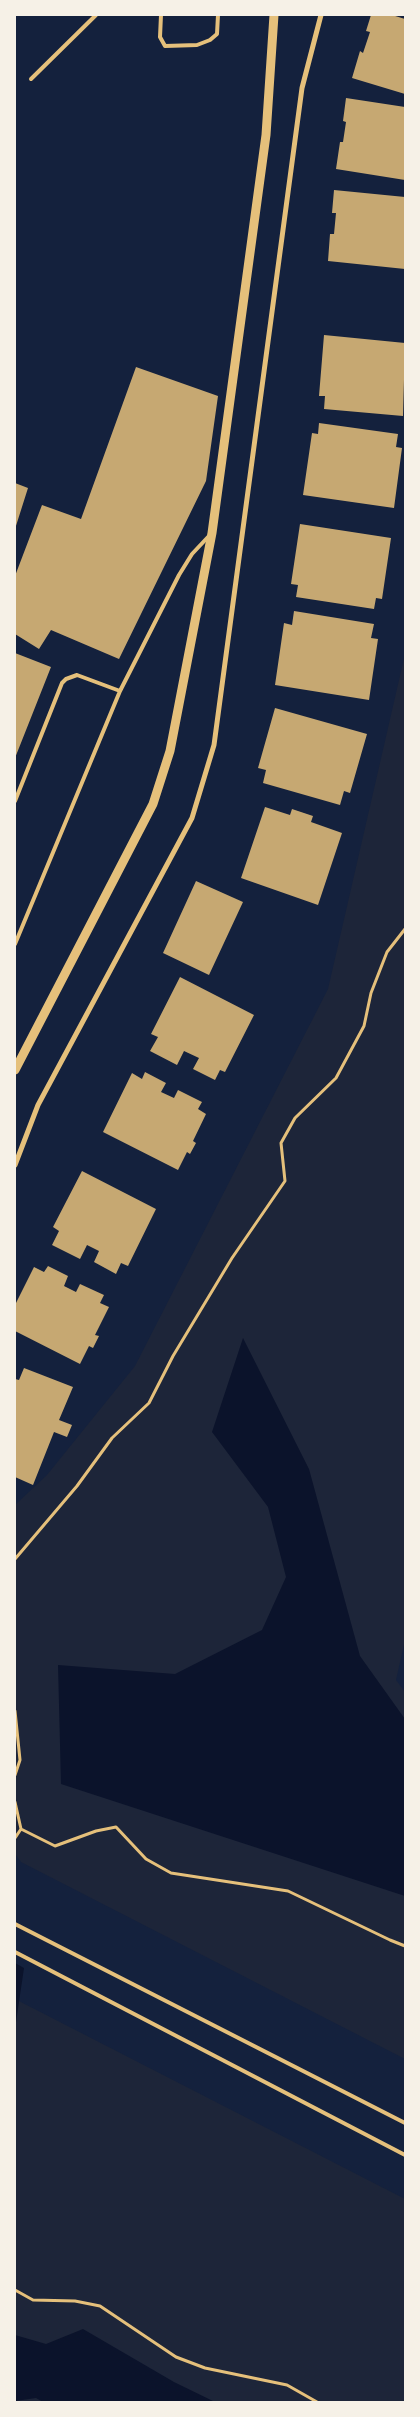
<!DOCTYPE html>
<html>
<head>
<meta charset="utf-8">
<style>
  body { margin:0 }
  #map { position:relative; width:420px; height:2417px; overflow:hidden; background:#14213d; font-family:"Asap Condensed",sans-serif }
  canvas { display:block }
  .frame { position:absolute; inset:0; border:16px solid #f6f1e7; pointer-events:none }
</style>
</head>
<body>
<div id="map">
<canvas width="420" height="2417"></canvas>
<div class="frame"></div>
</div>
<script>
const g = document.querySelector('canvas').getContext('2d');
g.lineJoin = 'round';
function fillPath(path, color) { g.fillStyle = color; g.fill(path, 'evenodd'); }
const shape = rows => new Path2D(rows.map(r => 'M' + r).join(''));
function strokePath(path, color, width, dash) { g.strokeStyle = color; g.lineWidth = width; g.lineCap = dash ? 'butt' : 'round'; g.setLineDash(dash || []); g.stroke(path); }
fillPath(shape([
  [405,654,405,1640,396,1680,405,1692,405,2059,21,1862,15,1854,15,1505,47,1475,135,1366,328,989],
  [15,1999,405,2199,405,2402,15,2402]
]), '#1d2539');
fillPath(shape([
  [243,1338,309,1469,360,1656,405,1719,405,1896,61,1784,58,1665,175,1674,262,1630,286,1577,268,1507,212,1432],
  [15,1963,24,1968,15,2029],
  [83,2329,174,2382,215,2402,43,2402,36,2398,15,2401,15,2335,46,2344]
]), '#0b132b');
fillPath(shape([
  [371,15,392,15,405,19,405,94,352,78,360,51,363,53,370,32,366,31],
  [346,98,405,107,405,180,336,169,340,142,343,142,346,122,343,121],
  [334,190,405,197,405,269,328,261,330,234,334,234,336,213,332,213],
  [324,335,405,343,403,416,324,409,325,396,319,396],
  [136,367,218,396,206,481,119,659,51,630,39,649,15,634,15,576,42,505,81,519],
  [319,423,398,434,396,447,402,448,394,508,303,495,312,433,318,434],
  [15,483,28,488,15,529],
  [300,524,391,538,382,599,376,598,374,609,296,597,298,585,291,584],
  [294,611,374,624,371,638,378,639,369,700,275,685,284,623,292,625],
  [15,653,51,667,15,758],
  [275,708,367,734,350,793,344,791,340,805,263,783,266,770,258,768],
  [265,807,290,815,292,809,313,816,311,822,342,833,318,905,241,878],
  [196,881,243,902,209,975,163,953],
  [180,977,254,1015,225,1072,220,1070,215,1080,193,1069,199,1058,184,1051,177,1065,150,1051,158,1037,151,1034],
  [145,1072,166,1083,161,1092,174,1098,178,1090,202,1102,198,1109,206,1114,193,1141,196,1143,190,1154,187,1152,178,1170,103,1132,132,1073,142,1079],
  [82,1171,156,1209,128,1266,121,1263,116,1274,94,1262,99,1251,87,1245,80,1259,52,1245,59,1231,53,1227],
  [48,1266,68,1276,64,1286,76,1292,80,1284,104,1295,100,1303,109,1307,95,1335,99,1336,93,1348,89,1346,80,1364,15,1331,15,1305,34,1267,44,1272],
  [24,1368,73,1387,59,1420,72,1425,67,1437,54,1432,33,1485,15,1477,15,1379,19,1380]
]), '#c6a872');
strokePath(shape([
  [15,1559,77,1486,112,1438,149,1403,173,1356,232,1258,285,1181,281,1143,295,1118,336,1078,364,1026,371,993,387,952,405,929],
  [15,1711,20,1760,15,1775],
  [15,1802,21,1829,55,1846,96,1831,116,1827,146,1859,171,1873,288,1891,390,1940,405,1946],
  [15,1838,21,1829],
  [15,2290,33,2300,75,2301,100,2306,176,2357,205,2368,287,2385,317,2402]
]), '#e5c07b', 3);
strokePath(shape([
  [161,15,160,37,165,46,197,45,210,40,217,34,218,15],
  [31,79,96,15],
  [15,801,62,683,66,679,77,675,120,691],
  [15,944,120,691,179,575,192,554,208,537],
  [15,1924,405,2123],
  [15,1952,405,2155]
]), '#e5c07b', 4);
strokePath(shape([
  [15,1165,38,1105,192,818,214,745,302,88,321,15]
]), '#e5c07b', 5);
strokePath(shape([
  [15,1070,153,804,170,751,212,533,266,135,274,15]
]), '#e5c07b', 9);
</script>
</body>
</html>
